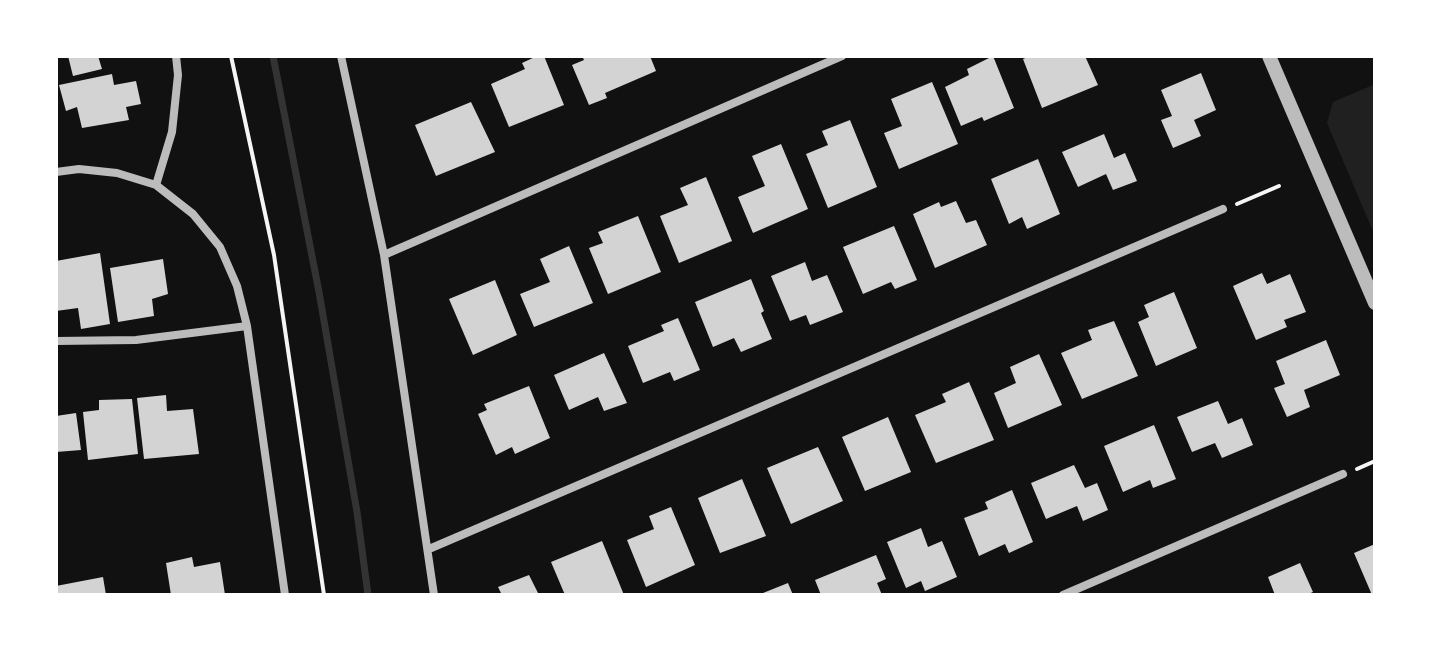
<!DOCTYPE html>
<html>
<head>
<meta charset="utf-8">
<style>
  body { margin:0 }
  #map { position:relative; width:1431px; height:651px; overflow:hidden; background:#111; font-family:"Nunito Sans",sans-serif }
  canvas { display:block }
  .frame { position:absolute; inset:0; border:58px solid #fff; pointer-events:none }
</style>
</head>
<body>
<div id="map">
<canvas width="1431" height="651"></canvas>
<div class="frame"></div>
</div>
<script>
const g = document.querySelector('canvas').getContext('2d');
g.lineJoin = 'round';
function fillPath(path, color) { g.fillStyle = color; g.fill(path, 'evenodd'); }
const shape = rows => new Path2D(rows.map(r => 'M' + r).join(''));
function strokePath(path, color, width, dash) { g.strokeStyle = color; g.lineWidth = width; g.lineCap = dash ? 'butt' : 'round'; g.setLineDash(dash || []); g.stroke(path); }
fillPath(shape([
  [1375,84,1375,236,1327,123,1333,102]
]), '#202020');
strokePath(shape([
  [273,56,319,292,357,512,368,595]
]), '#333', 7);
fillPath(shape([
  [68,56,98,56,102,69,73,76],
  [537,56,544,56,564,105,509,127,491,84,525,69,522,63],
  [582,56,650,56,656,71,605,93,607,98,589,105,572,65,584,60],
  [993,56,1014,108,984,121,982,117,961,126,945,87,969,75,967,69],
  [1030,56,1085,56,1098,85,1042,108,1023,59],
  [1201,73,1216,110,1194,120,1201,136,1173,148,1161,120,1172,116,1161,90],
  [112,74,114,85,136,81,141,104,126,107,129,120,82,128,77,107,66,111,59,85],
  [932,82,958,144,899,169,884,133,902,126,891,99],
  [471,102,495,152,436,176,415,125],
  [850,120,877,187,828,208,806,154,828,145,822,131],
  [1104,134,1114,158,1125,153,1137,181,1113,190,1106,174,1078,187,1062,152],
  [781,144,808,209,753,233,738,197,765,186,752,156],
  [1038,159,1060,214,1027,229,1022,217,1009,224,991,179],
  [706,177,732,241,679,263,660,216,688,205,680,188],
  [956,201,966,223,976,220,987,245,935,268,913,214,939,202,941,207],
  [638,216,661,272,608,294,589,248,603,243,598,232],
  [894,226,917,280,895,289,891,282,863,294,843,247],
  [569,246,593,303,534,327,520,294,550,282,540,259],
  [100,253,110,324,81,329,78,308,56,311,56,261],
  [163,259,168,294,152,299,154,316,118,322,110,268],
  [805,262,812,281,827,275,843,312,810,325,806,315,790,321,771,276],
  [1262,273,1267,284,1290,274,1306,312,1284,320,1287,327,1256,340,1233,286],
  [751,279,764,311,761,313,772,339,741,352,734,338,713,347,695,302],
  [495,280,517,335,473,355,449,299],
  [1174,292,1197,348,1156,366,1138,322,1149,317,1144,305],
  [678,318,700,370,674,381,670,372,643,383,628,346,664,331,661,325],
  [1114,321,1138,376,1082,399,1061,353,1092,340,1088,330],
  [1326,340,1340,375,1304,390,1310,407,1287,417,1274,388,1285,384,1276,361],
  [604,353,627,403,604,411,598,397,569,410,554,375],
  [1039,354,1062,405,1008,428,994,393,1016,383,1010,367],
  [969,382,994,440,936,463,915,415,946,402,942,394],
  [529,386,550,438,515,454,512,447,496,455,478,414,487,410,484,404],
  [166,395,167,411,193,409,199,454,144,459,137,398],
  [132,399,138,454,88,460,83,412,99,410,99,400],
  [1218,401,1228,424,1242,418,1253,445,1222,458,1215,443,1192,452,1177,417],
  [76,413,81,450,56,452,56,416],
  [888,417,911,472,865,491,842,437],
  [1154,425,1176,479,1153,488,1150,480,1123,492,1104,446],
  [818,447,843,501,791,524,767,468],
  [1074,465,1085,488,1097,483,1108,510,1083,521,1077,506,1046,519,1031,483],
  [742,479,766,536,720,553,698,498],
  [1012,490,1033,542,1009,553,1005,544,979,556,964,518,988,509,985,502],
  [671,507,695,565,646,587,627,540,654,529,649,516],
  [921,528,928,547,942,541,957,577,925,591,921,581,906,588,887,542],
  [602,541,624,595,565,595,551,562],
  [1375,544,1375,595,1372,595,1354,553],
  [876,555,886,579,877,583,882,595,821,595,815,580],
  [192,557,194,567,220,562,225,595,171,595,166,563],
  [1300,563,1313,592,1306,595,1275,595,1268,577],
  [529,575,539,595,502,595,498,587],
  [103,577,106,595,56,595,56,586],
  [788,583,793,595,758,595]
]), '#d3d3d3');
strokePath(shape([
  [231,56,274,255,324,595],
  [1237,204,1279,186],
  [1357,469,1375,461]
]), '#f5f5f5', 4);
strokePath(shape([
  [341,56,384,255,434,595],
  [56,172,79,169,117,173,156,185,193,214,220,247,237,286,247,326,285,595],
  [156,185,172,132,178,75,176,56],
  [384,255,842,56],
  [56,341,136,340,247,326],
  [429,549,1223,209],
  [1063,595,1343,474]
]), '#bcbcbc', 8);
strokePath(shape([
  [1269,56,1375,303]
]), '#bcbcbc', 14);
</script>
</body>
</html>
